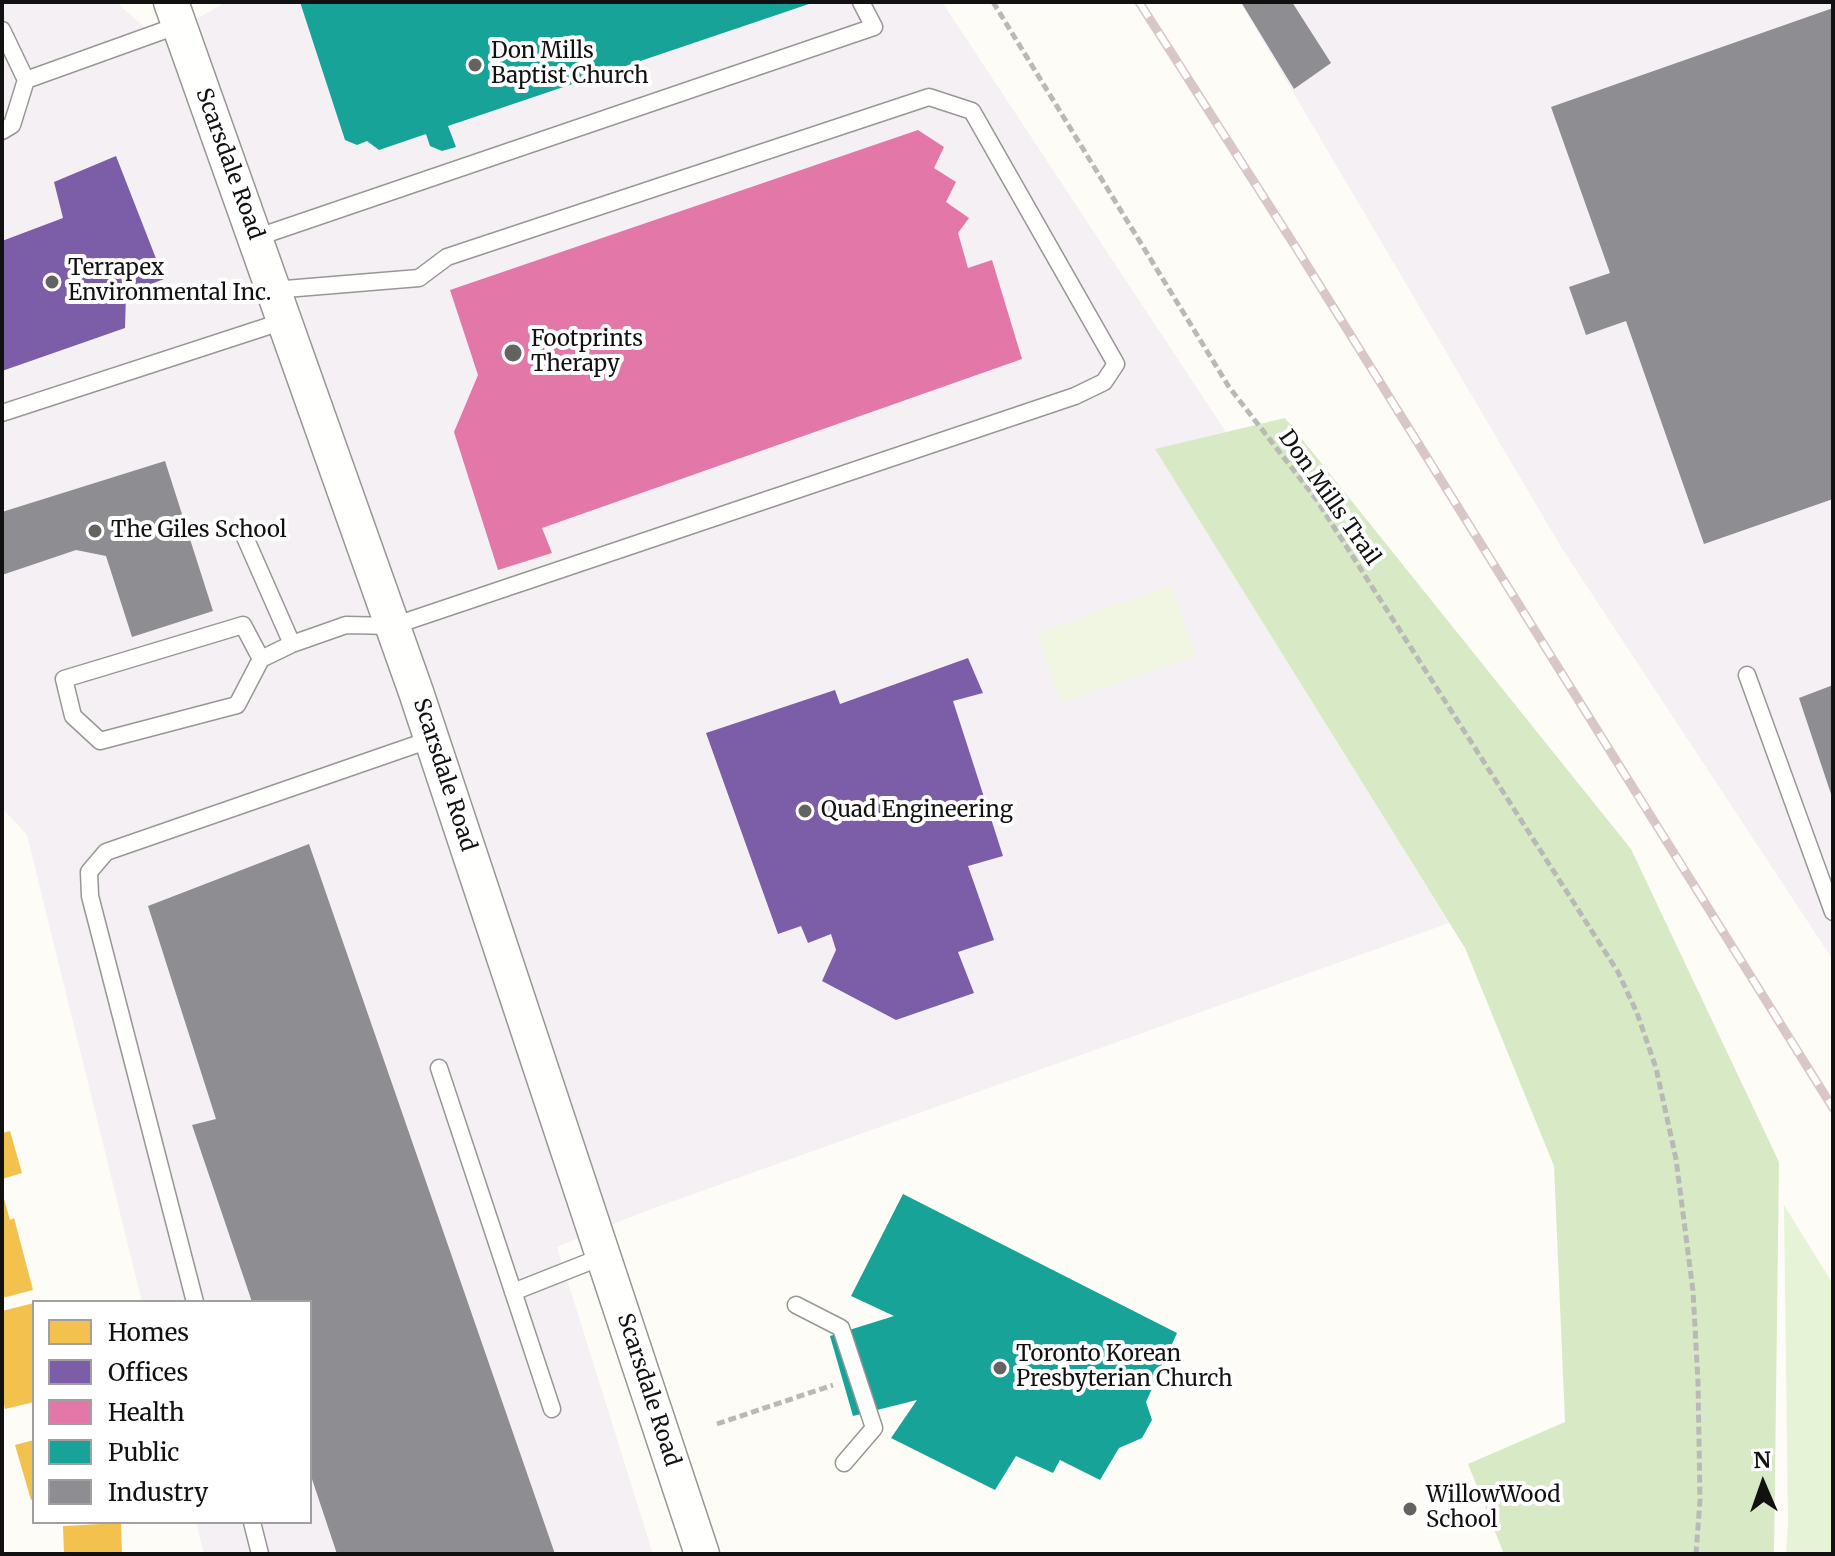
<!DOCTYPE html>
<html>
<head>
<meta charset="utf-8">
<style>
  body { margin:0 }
  #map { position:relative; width:1835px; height:1556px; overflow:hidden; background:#fdfcf7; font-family:Merriweather,serif }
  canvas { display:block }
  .frame { position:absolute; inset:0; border:4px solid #111; pointer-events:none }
  .legend { position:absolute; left:32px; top:1300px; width:280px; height:224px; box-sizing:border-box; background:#fff; border:2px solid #a0a0a0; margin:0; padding:10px 14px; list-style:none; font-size:24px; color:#111 }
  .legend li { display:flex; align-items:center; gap:16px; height:40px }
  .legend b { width:40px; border:2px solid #a0a0a0 }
  .north { position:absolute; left:1723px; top:1444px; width:80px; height:80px; -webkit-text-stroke:6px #fff; paint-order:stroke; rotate:358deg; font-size:22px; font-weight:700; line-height:32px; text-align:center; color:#111 }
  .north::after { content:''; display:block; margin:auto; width:28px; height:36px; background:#111; clip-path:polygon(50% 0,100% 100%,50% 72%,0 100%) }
</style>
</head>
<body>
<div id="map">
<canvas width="1835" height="1556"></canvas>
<div class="frame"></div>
<ul class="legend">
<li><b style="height:22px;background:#f2c14e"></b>Homes</li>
<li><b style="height:22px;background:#7b5ea7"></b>Offices</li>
<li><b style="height:22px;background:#e377a8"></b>Health</li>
<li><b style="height:22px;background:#17a398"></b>Public</li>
<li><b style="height:22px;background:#8d8d92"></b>Industry</li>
</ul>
<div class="north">N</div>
</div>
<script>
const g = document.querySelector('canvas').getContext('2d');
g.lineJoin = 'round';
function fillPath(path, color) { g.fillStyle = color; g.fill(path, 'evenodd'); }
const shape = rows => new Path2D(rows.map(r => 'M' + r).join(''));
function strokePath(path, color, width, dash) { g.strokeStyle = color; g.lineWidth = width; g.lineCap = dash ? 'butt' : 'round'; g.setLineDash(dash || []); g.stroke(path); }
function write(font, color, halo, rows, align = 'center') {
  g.font = font + ' Merriweather,serif'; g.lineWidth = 8; g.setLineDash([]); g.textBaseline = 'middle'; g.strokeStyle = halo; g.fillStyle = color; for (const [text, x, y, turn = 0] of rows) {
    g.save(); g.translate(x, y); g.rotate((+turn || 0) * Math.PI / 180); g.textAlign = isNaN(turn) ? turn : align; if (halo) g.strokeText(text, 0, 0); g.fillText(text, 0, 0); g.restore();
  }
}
fillPath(shape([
  [2,2,116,2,159,40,226,2,942,2,1226,432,1156,450,1449,923,643,1212,557,1247,653,1554,204,1554,196,1522,310,1522,310,1302,142,1302,27,835,2,808],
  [1240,2,1833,2,1833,960,1561,547]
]), '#f5f0f3');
fillPath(shape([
  [1784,1205,1833,1284,1833,1554,1786,1554,1788,1523]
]), '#e7f3d7');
fillPath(shape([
  [1285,418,1631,849,1779,1162,1774,1554,1504,1554,1468,1464,1565,1422,1554,1166,1465,948,1155,449]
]), '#d8eac5');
fillPath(shape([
  [1171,586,1196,656,1061,703,1037,633]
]), '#f0f6e1');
fillPath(shape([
  [10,1131,22,1173,2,1179,2,1133],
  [4,1199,10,1220,14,1218,33,1290,2,1298,2,1200],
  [34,1303,34,1402,5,1409,2,1396,2,1311],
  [34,1440,34,1499,31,1500,15,1445],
  [121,1523,122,1554,64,1554,63,1526]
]), '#f2c14e');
fillPath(shape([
  [116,156,164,279,126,294,125,328,2,371,2,241,63,218,54,182],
  [968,658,983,693,953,701,1003,856,968,866,994,940,958,952,974,993,896,1020,822,981,836,950,831,934,808,943,801,926,778,934,706,733,835,690,840,704]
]), '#7b5ea7');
fillPath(shape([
  [918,130,944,147,934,168,956,182,946,202,969,218,958,233,968,268,992,260,1022,359,542,528,552,553,498,570,454,432,478,375,450,290]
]), '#e377a8');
fillPath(shape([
  [300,2,808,2,809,4,448,126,456,147,442,151,430,146,426,134,379,150,367,141,357,145,345,140],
  [903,1194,1177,1333,1146,1402,1152,1420,1142,1438,1119,1448,1100,1480,1060,1460,1053,1473,1016,1456,995,1490,891,1438,917,1400,853,1416,830,1336,894,1316,851,1296]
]), '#17a398');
fillPath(shape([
  [1241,2,1292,2,1331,63,1294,89],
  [1833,8,1833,499,1704,544,1626,321,1586,335,1569,287,1610,273,1551,107],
  [165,461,213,611,132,637,106,556,76,550,2,575,2,512],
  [1833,685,1833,797,1832,797,1799,698],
  [309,844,555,1554,337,1554,310,1473,310,1302,252,1302,192,1125,216,1119,148,906]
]), '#8d8d92');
const lane = shape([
  [2,30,26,80],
  [2,131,12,125,26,80,179,25],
  [255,238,874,27,861,2],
  [2,413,284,321],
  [244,535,292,644,346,625,393,626,1075,396,1104,382,1116,364,972,111,929,97,447,257,419,278,273,290],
  [261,659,243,625,64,679,73,716,100,741,237,705,261,659,292,644],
  [1747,675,1833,912],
  [439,1068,552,1409],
  [513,1292,604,1256],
  [195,1302,90,896,89,872,106,852,432,739],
  [796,1305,841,1328,874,1428,844,1463],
  [252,1522,260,1554]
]);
const street = shape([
  [171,2,416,692,702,1554]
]);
strokePath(lane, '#979795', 19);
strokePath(street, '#979795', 37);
strokePath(shape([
  [993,2,1229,387,1316,499,1618,972,1637,1013,1656,1068,1676,1159,1693,1291,1698,1382,1700,1500,1696,1554],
  [717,1424,833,1385]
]), '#b9b9b8', 5, [8, 4]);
strokePath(lane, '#fffffe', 16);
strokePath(street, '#fffffe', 34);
const rail = shape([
  [1139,2,1295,246,1833,1108]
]);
strokePath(rail, '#d9c6c7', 9);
strokePath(rail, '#fff', 6, [18]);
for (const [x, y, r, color] of [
  [475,65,8,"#646362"],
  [52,282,8,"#646362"],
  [513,353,10,"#646362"],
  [95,531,8,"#646362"],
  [805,811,8,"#646362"],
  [1000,1368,8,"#646362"],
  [1410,1509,8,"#646362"]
]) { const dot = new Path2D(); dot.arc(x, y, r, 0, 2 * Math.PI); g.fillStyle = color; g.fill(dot); strokePath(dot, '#fff', 3); }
write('22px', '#111', '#fff', [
  ["Don Mills",491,52],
  ["Baptist Church",491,77],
  ["Terrapex",68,269],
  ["Environmental Inc.",68,294],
  ["Footprints",531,340],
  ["Therapy",531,365],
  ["The Giles School",111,531],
  ["Quad Engineering",821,811],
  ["Toronto Korean",1016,1355],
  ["Presbyterian Church",1016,1380],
  ["WillowWood",1426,1496],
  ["School",1426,1521]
], 'left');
write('22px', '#111', '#fff', [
  ["Scarsdale Road",229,164,70],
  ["Don Mills Trail",1329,498,55],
  ["Scarsdale Road",444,775,72],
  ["Scarsdale Road",648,1390,72]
]);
</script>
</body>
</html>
